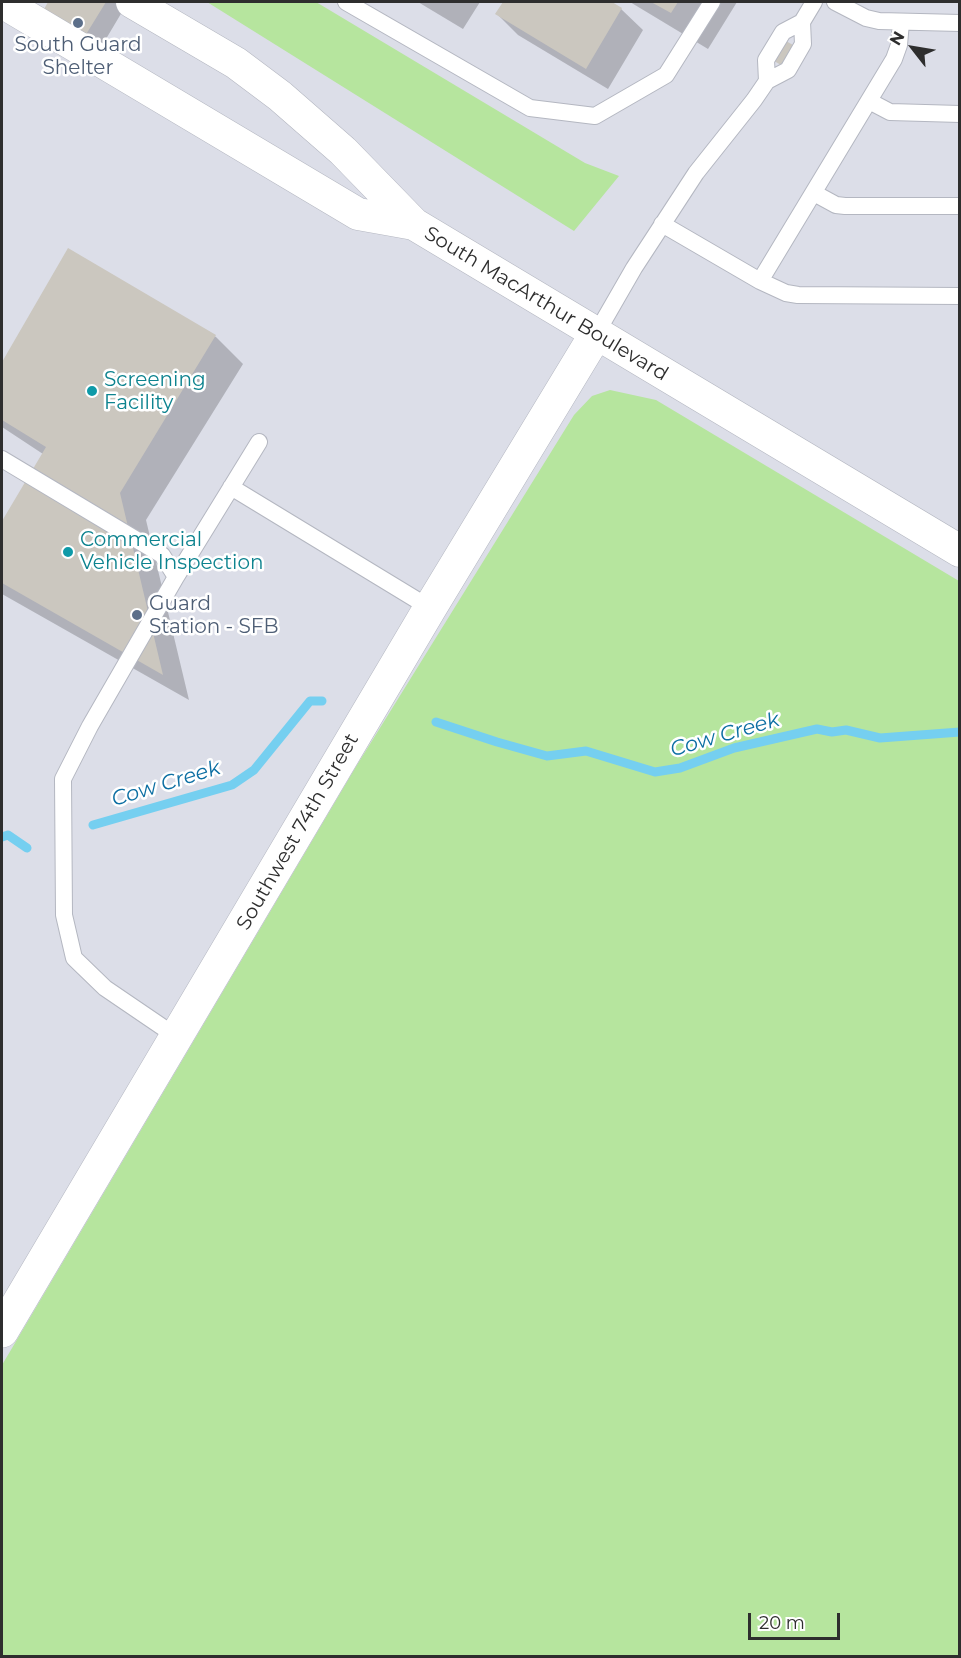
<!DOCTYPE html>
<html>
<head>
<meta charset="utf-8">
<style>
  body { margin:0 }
  #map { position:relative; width:961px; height:1658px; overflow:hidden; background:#efe9e1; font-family:Montserrat,sans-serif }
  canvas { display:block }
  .frame { position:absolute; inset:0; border:3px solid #2e2e2e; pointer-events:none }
  .north { position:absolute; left:883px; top:18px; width:60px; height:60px; -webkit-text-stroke:4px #fff; paint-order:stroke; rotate:301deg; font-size:16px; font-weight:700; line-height:24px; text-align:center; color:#2e2e2e }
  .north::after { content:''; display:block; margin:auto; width:21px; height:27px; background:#2e2e2e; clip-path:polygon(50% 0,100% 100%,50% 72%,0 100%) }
  .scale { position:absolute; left:748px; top:1613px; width:92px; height:27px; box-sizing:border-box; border:3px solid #2e2e2e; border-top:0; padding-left:8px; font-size:18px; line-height:21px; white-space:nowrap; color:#2e2e2e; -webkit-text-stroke:4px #fff; paint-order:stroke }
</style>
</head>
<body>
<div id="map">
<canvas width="961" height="1658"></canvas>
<div class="frame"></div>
<div class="north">N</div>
<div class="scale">20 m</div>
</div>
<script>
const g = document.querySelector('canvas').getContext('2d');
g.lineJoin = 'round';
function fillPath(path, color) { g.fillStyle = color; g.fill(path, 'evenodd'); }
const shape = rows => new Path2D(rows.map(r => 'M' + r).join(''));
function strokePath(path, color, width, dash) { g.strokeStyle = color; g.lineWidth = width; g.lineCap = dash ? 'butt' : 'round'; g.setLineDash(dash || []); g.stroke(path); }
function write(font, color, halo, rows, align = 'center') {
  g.font = font + ' Montserrat,sans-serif'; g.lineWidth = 5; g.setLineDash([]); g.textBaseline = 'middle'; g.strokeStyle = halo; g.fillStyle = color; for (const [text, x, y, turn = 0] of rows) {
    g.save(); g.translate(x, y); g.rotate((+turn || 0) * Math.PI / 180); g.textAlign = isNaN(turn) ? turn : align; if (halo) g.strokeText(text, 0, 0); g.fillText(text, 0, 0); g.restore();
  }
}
fillPath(shape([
  [2,2,959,2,959,1656,2,1656]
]), '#dcdee8');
fillPath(shape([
  [207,2,316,2,585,163,619,176,574,231],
  [610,390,656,400,959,581,959,1656,2,1656,2,1365,357,765,574,415,592,396]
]), '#b6e59e');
fillPath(shape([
  [50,2,119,2,125,7,100,49,44,10],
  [418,2,480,2,463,29],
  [505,2,609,2,621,9,643,30,608,89,518,35,497,14],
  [630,2,737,2,708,49],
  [69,250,216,337,243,364,146,520,189,700,2,594,2,523,43,454,2,427,2,365]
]), '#0003');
strokePath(shape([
  [436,722,497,742,547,756,586,751,655,772,680,768,734,748,817,729,832,732,846,730,880,738,960,732],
  [93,825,232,785,254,770,310,701,322,701],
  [2,837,8,835,27,848]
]), '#75cff0', 9);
fillPath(shape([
  [48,2,106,2,85,36,43,11],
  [503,2,612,2,622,8,586,69,495,14],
  [651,2,678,2,671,13],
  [786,41,793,45,781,65,774,61],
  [68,248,216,335,120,493,163,675,2,583,2,521,46,447,2,420,2,362]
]), '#cbc7bf');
const service = shape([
  [346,2,530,108,595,116,666,75,712,2],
  [835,2,866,18,879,21,960,23],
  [767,81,766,60,783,32,802,22,814,2],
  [869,101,890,112,960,114],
  [814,193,836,205,845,206,960,206],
  [662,224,760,281,786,293,798,295,960,296],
  [760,281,894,59,899,45,901,22],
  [596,334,634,268,696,173,754,100,767,81,788,70,803,44,802,22],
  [2,459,162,555,176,577],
  [231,487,430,608],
  [177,1037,105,988,74,958,64,915,63,779,90,726,176,577,259,442]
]);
const minor = shape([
  [2,2,358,214,414,224,960,551],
  [132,2,236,63,280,96,343,151,414,224]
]);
const tertiary = shape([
  [2,1331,430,608,596,334]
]);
strokePath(service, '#b4b7c1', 18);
strokePath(minor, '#b4b7c1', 33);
strokePath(tertiary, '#b4b7c1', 34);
strokePath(service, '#fff', 16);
strokePath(minor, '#fff', 32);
strokePath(tertiary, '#fff', 33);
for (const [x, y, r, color] of [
  [78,23,6,"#5c6f8a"],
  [92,391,6,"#0f9aa8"],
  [68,552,6,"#0f9aa8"],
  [137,615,6,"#5c6f8a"]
]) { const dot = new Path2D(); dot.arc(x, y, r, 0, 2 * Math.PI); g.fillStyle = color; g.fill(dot); strokePath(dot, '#fff', 2); }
write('20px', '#4e5e75', '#fff', [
  ["South Guard",78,45],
  ["Shelter",78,68],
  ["Guard",149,604,"left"],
  ["Station - SFB",149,627,"left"]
]);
write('20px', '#2e2e2e', '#fff', [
  ["South MacArthur Boulevard",546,304,31],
  ["Southwest 74th Street",298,832,-60]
]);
write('20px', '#0d838f', '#fff', [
  ["Screening",104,380],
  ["Facility",104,403],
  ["Commercial",80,540],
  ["Vehicle Inspection",80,563]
], 'left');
write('italic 21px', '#0d6fa3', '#fff', [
  ["Cow Creek",725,735,-16],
  ["Cow Creek",166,784,-17]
]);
</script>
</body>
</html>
